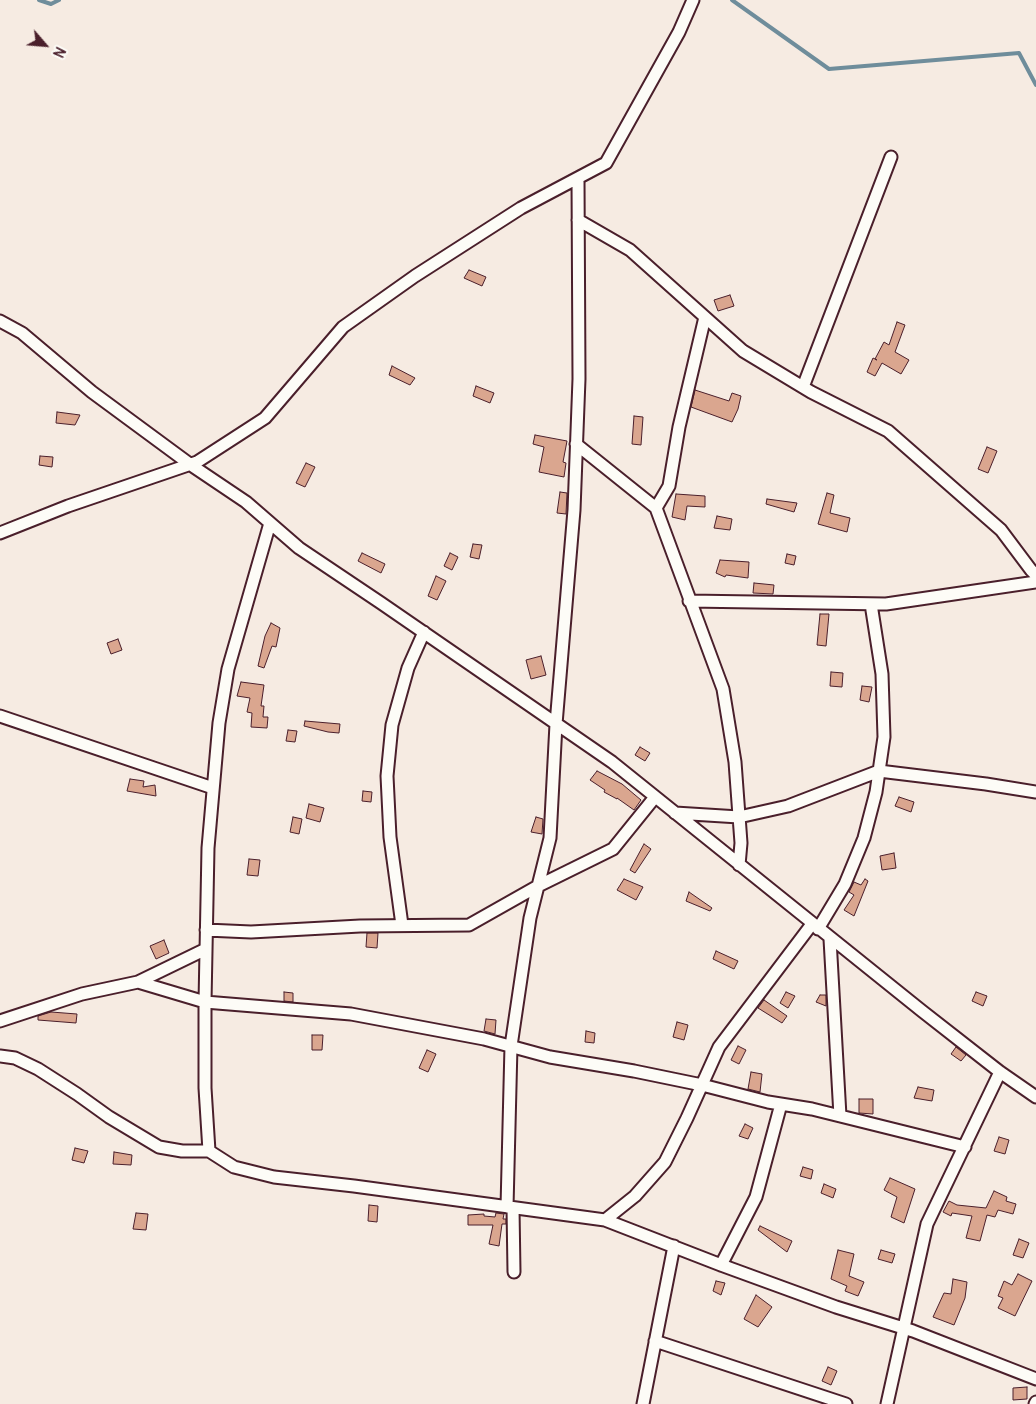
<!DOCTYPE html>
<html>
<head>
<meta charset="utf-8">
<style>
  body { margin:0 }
  #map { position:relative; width:1036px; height:1404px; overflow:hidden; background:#f6ebe2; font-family:Pangolin,sans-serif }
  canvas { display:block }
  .north { position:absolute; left:20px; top:20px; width:50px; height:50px; -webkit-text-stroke:4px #fdfcf7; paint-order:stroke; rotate:117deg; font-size:14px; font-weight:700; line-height:20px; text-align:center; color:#4a1f2b }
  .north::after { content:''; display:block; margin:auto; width:18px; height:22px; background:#4a1f2b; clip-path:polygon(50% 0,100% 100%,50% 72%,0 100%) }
</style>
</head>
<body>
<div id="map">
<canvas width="1036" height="1404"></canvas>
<div class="north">N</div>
</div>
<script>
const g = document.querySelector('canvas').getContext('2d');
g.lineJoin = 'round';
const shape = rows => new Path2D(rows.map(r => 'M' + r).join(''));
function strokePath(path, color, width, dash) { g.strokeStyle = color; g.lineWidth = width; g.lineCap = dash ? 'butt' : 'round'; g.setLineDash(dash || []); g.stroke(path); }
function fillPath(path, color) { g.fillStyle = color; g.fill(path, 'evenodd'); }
strokePath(shape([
  [39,0,51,4,59,0],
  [732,0,829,69,1019,53,1036,85]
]), '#6f8d9b', 4);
const building = shape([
  [469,270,486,277,482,286,464,278,469,270],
  [730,295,734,306,718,311,714,300,730,295],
  [897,322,905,325,895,352,909,360,901,374,882,363,875,376,867,372,873,358,877,360,875,359,884,342,889,345,897,322],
  [392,366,415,378,410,385,389,375,392,366],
  [476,386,494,393,490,403,473,396,476,386],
  [695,390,729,401,732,393,741,396,738,409,732,422,691,407,695,390],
  [57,412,80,415,75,425,56,423,57,412],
  [634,416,643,417,641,445,632,444,634,416],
  [535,435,567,441,563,462,566,463,564,477,539,472,544,447,533,444,535,435],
  [987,447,997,451,988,473,978,469,987,447],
  [40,456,53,457,52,467,39,465,40,456],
  [306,463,315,467,305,487,296,483,306,463],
  [560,492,567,493,566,514,557,513,560,492],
  [827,493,834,495,830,513,850,518,847,532,818,524,827,493],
  [676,494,705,496,705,507,687,506,685,520,672,517,676,494],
  [767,499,797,503,794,512,766,504,767,499],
  [717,516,732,519,730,530,714,528,717,516],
  [473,544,482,545,479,559,470,557,473,544],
  [362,553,385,564,381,573,358,561,362,553],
  [450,553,458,557,452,570,444,566,450,553],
  [787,554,796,556,794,565,785,563,787,554],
  [720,560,749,562,748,578,726,575,725,577,716,573,720,560],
  [436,576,446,581,437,600,428,596,436,576],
  [754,583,774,585,773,594,753,593,754,583],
  [820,614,829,614,826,646,817,645,820,614],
  [271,623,280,628,276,647,272,646,264,668,258,666,265,636,271,623],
  [118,639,122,650,111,654,107,643,118,639],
  [541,656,546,675,531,679,526,660,541,656],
  [831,672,843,673,842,687,830,686,831,672],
  [241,682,264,685,261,706,264,706,263,717,268,717,267,728,251,727,252,713,247,712,250,698,237,696,241,682],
  [862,686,872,687,869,702,860,700,862,686],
  [305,721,340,724,339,733,328,732,304,726,305,721],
  [288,730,297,731,295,742,286,741,288,730],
  [640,747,650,753,645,761,635,755,640,747],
  [597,771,622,784,641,800,634,810,617,798,617,799,604,792,605,790,590,780,597,771],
  [130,779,144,781,143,787,155,785,156,796,127,791,130,779],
  [363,791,372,792,371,802,362,801,363,791],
  [899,797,914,802,911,812,895,806,899,797],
  [309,804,324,808,320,822,306,818,309,804],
  [293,817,302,819,299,834,290,832,293,817],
  [536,817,543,819,542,834,531,832,536,817],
  [644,844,651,849,635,873,630,870,644,844],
  [894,853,896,868,882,870,880,856,894,853],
  [249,859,260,860,258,876,247,875,249,859],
  [624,879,643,887,636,900,617,890,624,879],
  [865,879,868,881,854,916,844,910,854,895,849,892,854,882,861,885,865,879],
  [689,892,712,908,710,911,686,901,689,892],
  [367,933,378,933,377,948,366,947,367,933],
  [164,940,169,953,156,959,150,946,164,940],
  [716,951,738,961,734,969,713,959,716,951],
  [284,992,293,993,293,1002,284,1001,284,992],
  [786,992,795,996,788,1008,780,1003,786,992],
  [976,992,987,996,983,1006,972,1001,976,992],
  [820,995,826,995,826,1006,816,1002,820,995],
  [764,1000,787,1016,782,1023,758,1008,764,1000],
  [51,1012,77,1014,76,1023,38,1020,38,1016,51,1012],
  [486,1019,496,1020,495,1034,484,1031,486,1019],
  [677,1022,688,1025,684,1040,673,1037,677,1022],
  [586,1031,595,1033,594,1043,585,1042,586,1031],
  [312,1035,323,1035,322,1050,312,1050,312,1035],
  [738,1046,746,1050,739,1064,731,1060,738,1046],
  [956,1047,966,1055,961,1061,951,1054,956,1047],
  [427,1050,436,1054,428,1072,419,1068,427,1050],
  [751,1072,762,1074,760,1092,748,1089,751,1072],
  [918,1087,934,1090,932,1101,914,1098,918,1087],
  [859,1099,873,1099,873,1114,859,1113,859,1099],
  [745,1124,753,1128,748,1139,739,1136,745,1124],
  [999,1137,1009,1140,1005,1154,994,1151,999,1137],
  [75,1148,88,1151,84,1163,72,1160,75,1148],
  [114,1152,132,1155,131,1165,113,1164,114,1152],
  [803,1167,813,1170,811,1179,800,1176,803,1167],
  [890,1178,915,1189,904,1223,891,1217,897,1197,884,1190,890,1178],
  [824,1184,836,1189,833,1198,821,1193,824,1184],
  [994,1191,1007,1197,1006,1201,1016,1204,1013,1214,998,1210,995,1217,987,1215,980,1241,966,1238,972,1216,952,1213,951,1216,943,1212,949,1201,957,1205,986,1208,994,1191],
  [369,1205,378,1206,377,1222,368,1221,369,1205],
  [136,1213,148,1214,146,1230,133,1229,136,1213],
  [496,1213,504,1214,503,1219,506,1219,506,1224,502,1224,499,1246,489,1244,493,1225,468,1225,468,1215,484,1214,484,1216,495,1217,496,1213],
  [760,1226,792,1241,787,1252,758,1230,760,1226],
  [1019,1239,1029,1243,1023,1258,1013,1255,1019,1239],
  [838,1250,854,1254,849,1276,864,1282,858,1296,845,1291,847,1286,831,1279,838,1250],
  [881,1250,895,1254,892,1263,878,1259,881,1250],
  [1018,1274,1032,1281,1015,1316,998,1308,1003,1298,998,1296,1004,1281,1012,1285,1018,1274],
  [953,1279,967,1282,965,1298,954,1325,933,1317,944,1293,951,1294,953,1279],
  [716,1281,725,1283,721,1295,713,1291,716,1281],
  [756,1295,772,1307,758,1327,744,1319,756,1295],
  [828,1367,837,1371,831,1385,822,1381,828,1367],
  [1027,1387,1027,1399,1013,1400,1013,1388,1027,1387]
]);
fillPath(building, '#daa68f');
strokePath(building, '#4a1f2b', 1);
const street = shape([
  [578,220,630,250,743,351,811,392,888,431,1001,530,1031,570,1036,575],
  [0,321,22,333,92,392,191,465,246,502,299,548,381,603,612,762,922,1011,1000,1072,1036,1097],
  [803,387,891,157],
  [576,444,656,508,723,689,735,762,741,843,739,865],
  [656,508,669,486,679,427,705,317],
  [0,533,68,506,197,462,265,418,343,327,415,276,521,208,606,163,679,32,693,0],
  [689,601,886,604,1036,582],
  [0,716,213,788],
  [675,813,739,817,788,806,879,771,986,784,1036,792],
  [402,925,390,837,387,776,392,725,408,668,424,632],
  [818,929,845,884,864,838,876,792,884,737,882,674,871,604],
  [206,930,251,932,360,926,469,925,538,886,613,849,655,797],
  [830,939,840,1116],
  [138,982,206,949],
  [0,1021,82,994,138,982,205,1002,351,1014,484,1039,550,1057,634,1071,702,1085,768,1102,812,1109,965,1147],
  [0,1056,15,1058,38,1069,77,1094,109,1117,159,1147,182,1151,209,1151,234,1167,274,1177,354,1186,605,1220,721,1265,836,1307,913,1331,1036,1379],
  [209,1151,205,1088,205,1002,208,848,219,723,228,669,270,523],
  [507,1207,511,1046,530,918,550,838,556,724,574,510,579,379,578,178],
  [513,1208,514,1272],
  [605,1220,635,1196,665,1162,687,1118,719,1047,812,924],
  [721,1265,756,1197,781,1104],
  [655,1341,846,1404],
  [643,1404,674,1246],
  [887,1404,927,1224,1000,1072],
  [1035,1404,1036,1402]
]);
strokePath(street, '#4a1f2b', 15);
strokePath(street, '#fdfcf7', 11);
</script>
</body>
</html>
